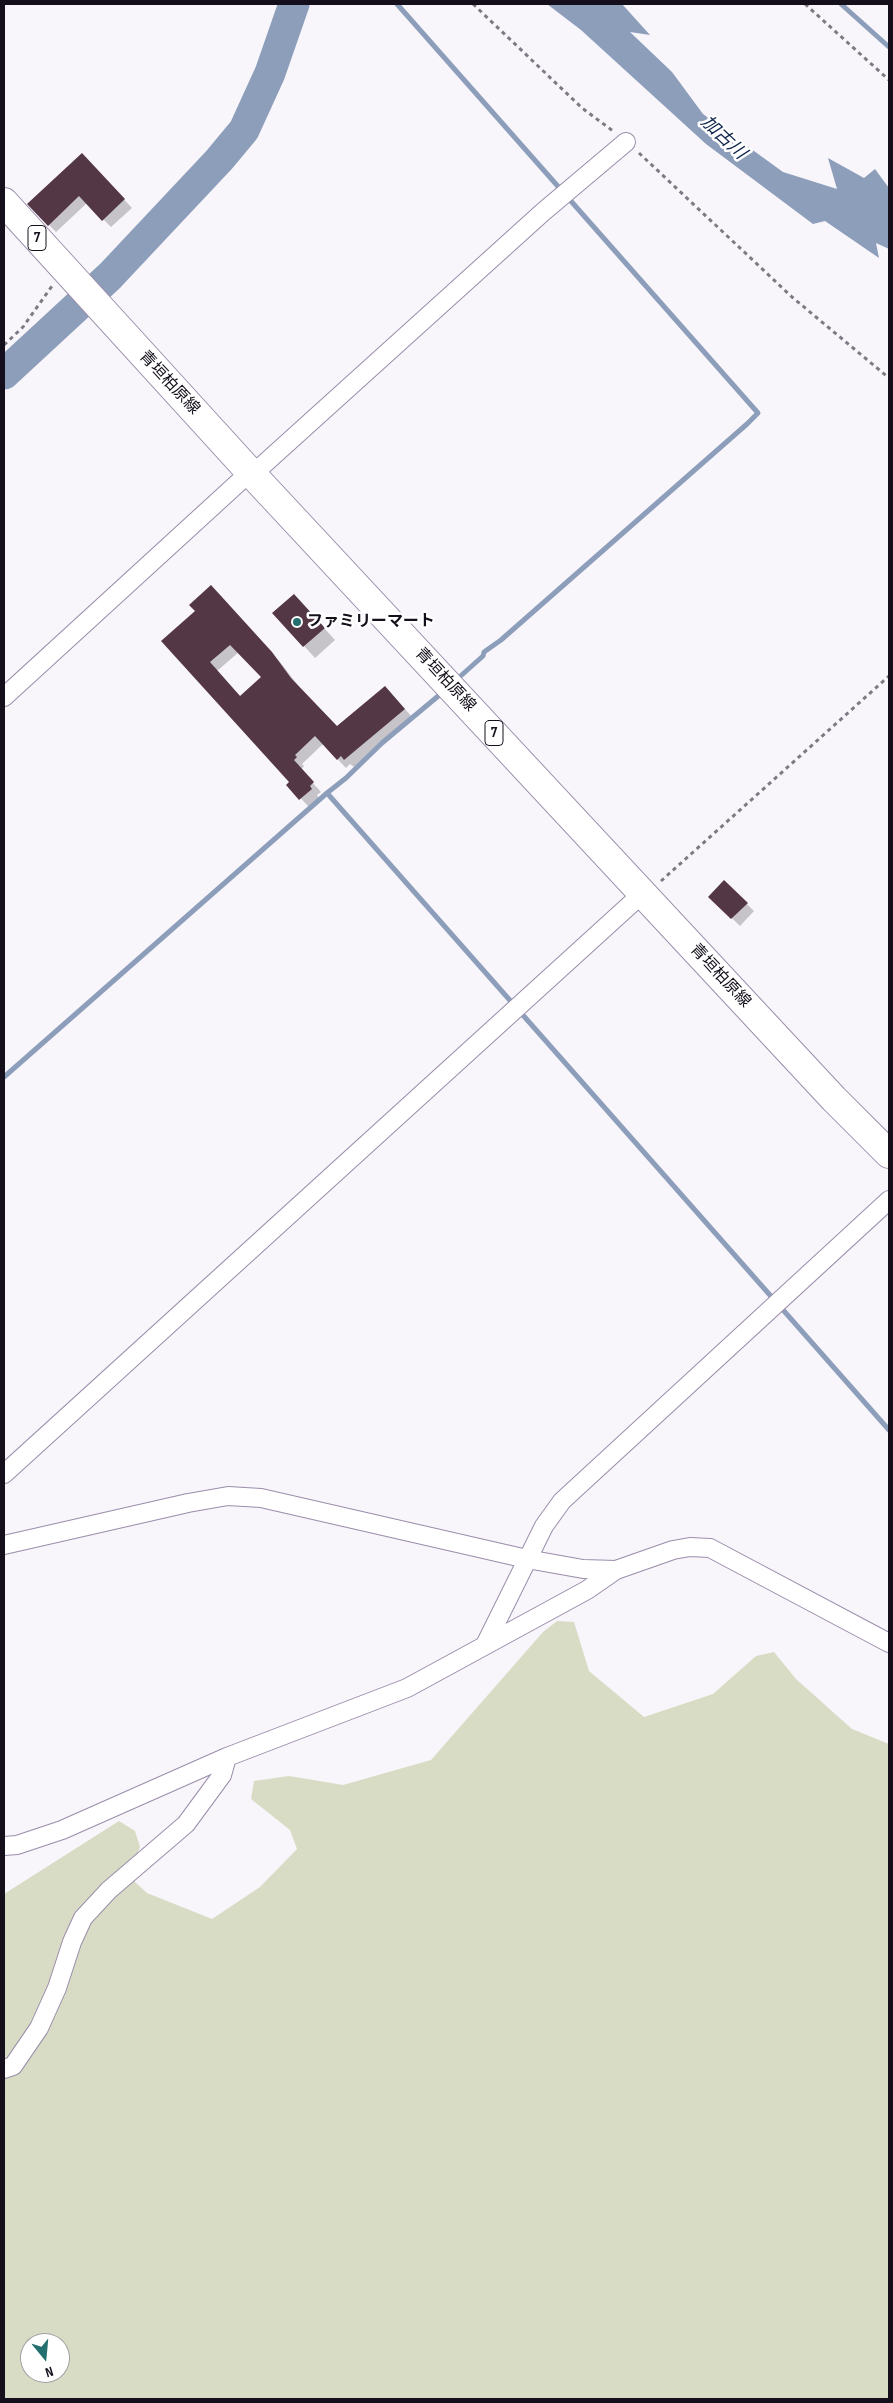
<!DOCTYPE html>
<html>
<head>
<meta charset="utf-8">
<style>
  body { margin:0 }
  #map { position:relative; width:893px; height:2403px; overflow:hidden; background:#f8f5fb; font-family:"Sofia Sans Condensed",sans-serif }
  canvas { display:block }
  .frame { position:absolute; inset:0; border:5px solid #140f1a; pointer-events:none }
  .north { position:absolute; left:20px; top:2333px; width:50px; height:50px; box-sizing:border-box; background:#fff; border:1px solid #a19fa3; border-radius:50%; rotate:163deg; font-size:14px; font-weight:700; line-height:20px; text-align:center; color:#140f1a }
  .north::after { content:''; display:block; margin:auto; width:18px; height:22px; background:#246f70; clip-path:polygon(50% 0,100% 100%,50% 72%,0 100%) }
</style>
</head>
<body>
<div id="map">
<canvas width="893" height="2403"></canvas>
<div class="frame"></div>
<div class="north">N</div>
</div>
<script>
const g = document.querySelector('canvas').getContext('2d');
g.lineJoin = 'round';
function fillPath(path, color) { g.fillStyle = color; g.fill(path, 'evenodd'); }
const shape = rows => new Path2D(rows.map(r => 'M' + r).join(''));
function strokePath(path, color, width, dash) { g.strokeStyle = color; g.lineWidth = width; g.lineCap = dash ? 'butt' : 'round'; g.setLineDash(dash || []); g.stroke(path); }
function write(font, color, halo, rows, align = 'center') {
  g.font = font + ' "Sofia Sans Condensed","Noto Sans JP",sans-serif'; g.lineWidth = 5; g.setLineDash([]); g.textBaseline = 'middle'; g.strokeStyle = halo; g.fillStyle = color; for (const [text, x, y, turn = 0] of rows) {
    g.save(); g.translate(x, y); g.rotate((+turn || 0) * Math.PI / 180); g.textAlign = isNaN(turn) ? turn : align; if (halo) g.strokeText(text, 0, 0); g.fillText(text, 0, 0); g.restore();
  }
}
fillPath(shape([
  [557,1621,574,1622,589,1671,644,1717,713,1694,756,1656,774,1652,796,1679,852,1729,889,1744,889,2399,4,2399,4,1894,119,1821,135,1831,140,1847,134,1863,135,1882,147,1893,212,1919,260,1887,297,1849,290,1830,251,1799,254,1781,289,1776,343,1785,431,1760,543,1632],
  [30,2343,60,2343,60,2373,30,2373]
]), '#d9dcc5');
fillPath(shape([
  [547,4,622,4,650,35,630,32,672,72,703,114,783,172,837,189,828,158,864,178,875,169,889,188,889,249,876,243,879,258,825,221,813,224,706,144,581,30]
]), '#8d9ebb');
fillPath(shape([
  [89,162,132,208,111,227,87,203,56,232,29,204],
  [220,595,280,662,300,688,338,728,385,687,413,718,354,767,350,764,346,768,323,744,302,764,304,766,301,770,321,792,317,795,319,798,309,807,288,785,291,782,163,641],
  [239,652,262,678,241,697,217,671],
  [294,595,335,640,315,658,304,646],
  [724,882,754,911,740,926,710,897]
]), '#0003');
strokePath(shape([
  [397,4,758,413,747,424,501,640,484,652,483,656,455,681],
  [841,4,889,47],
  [327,793,889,1430],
  [4,1077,327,793,346,778,382,743,443,692]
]), '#8d9ebb', 5);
strokePath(shape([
  [4,374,110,276,219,160,244,130,270,73,294,4]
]), '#8d9ebb', 31);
fillPath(shape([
  [82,153,125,199,102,221,79,196,48,226,27,204],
  [211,585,272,652,291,678,337,726,385,686,405,709,344,760,341,756,337,760,315,736,295,755,297,757,294,760,314,782,310,786,312,789,299,800,286,785,289,782,161,641,195,611,189,605],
  [230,645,261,677,240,696,210,662],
  [294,594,325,628,303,647,272,613],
  [724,880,748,903,731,919,708,897]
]), '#543745');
const street = shape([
  [253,474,543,212,626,142],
  [4,697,250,472],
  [4,1474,643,893],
  [4,1545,188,1503,228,1496,261,1498,527,1559,583,1569,616,1570,673,1550,690,1547,710,1548,889,1643],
  [485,1645,544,1526,562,1501,889,1200],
  [4,1846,17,1845,62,1830,227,1757,407,1688,587,1590,616,1570],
  [4,2069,13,2066,39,2028,57,1988,72,1942,83,1918,109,1890,186,1824,222,1775,227,1757]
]);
const primary = shape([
  [4,202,250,472,834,1099,889,1154]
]);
strokePath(street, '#9b8daa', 20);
strokePath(primary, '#9b8daa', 30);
strokePath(shape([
  [473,4,582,108,613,131],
  [805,4,889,80],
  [639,153,792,297,889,378],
  [4,345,23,327,52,286],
  [661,881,889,676]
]), '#7e7a83', 3, [4, 4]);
strokePath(street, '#fff', 18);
strokePath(primary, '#fff', 28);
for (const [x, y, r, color] of [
  [297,622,5,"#246f70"]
]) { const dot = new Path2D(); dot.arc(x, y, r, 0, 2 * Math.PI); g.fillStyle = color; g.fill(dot); strokePath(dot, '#fff', 2); }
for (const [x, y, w] of [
  [37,238,18],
  [494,733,18]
]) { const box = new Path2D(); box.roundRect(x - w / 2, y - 12.5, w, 25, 4); g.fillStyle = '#fff'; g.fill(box); strokePath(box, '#140f1a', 1); }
write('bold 15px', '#140f1a', null, [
  ["7",37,238],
  ["7",494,733]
]);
write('16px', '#140f1a', '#fff', [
  ["青垣柏原線",169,383,47],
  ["青垣柏原線",445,680,47],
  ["青垣柏原線",720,976,47]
]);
write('bold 16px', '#140f1a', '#fff', [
  ["ファミリーマート",307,622]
], 'left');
write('italic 18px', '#12284e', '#fff', [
  ["加古川",723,138,43]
]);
</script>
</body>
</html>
